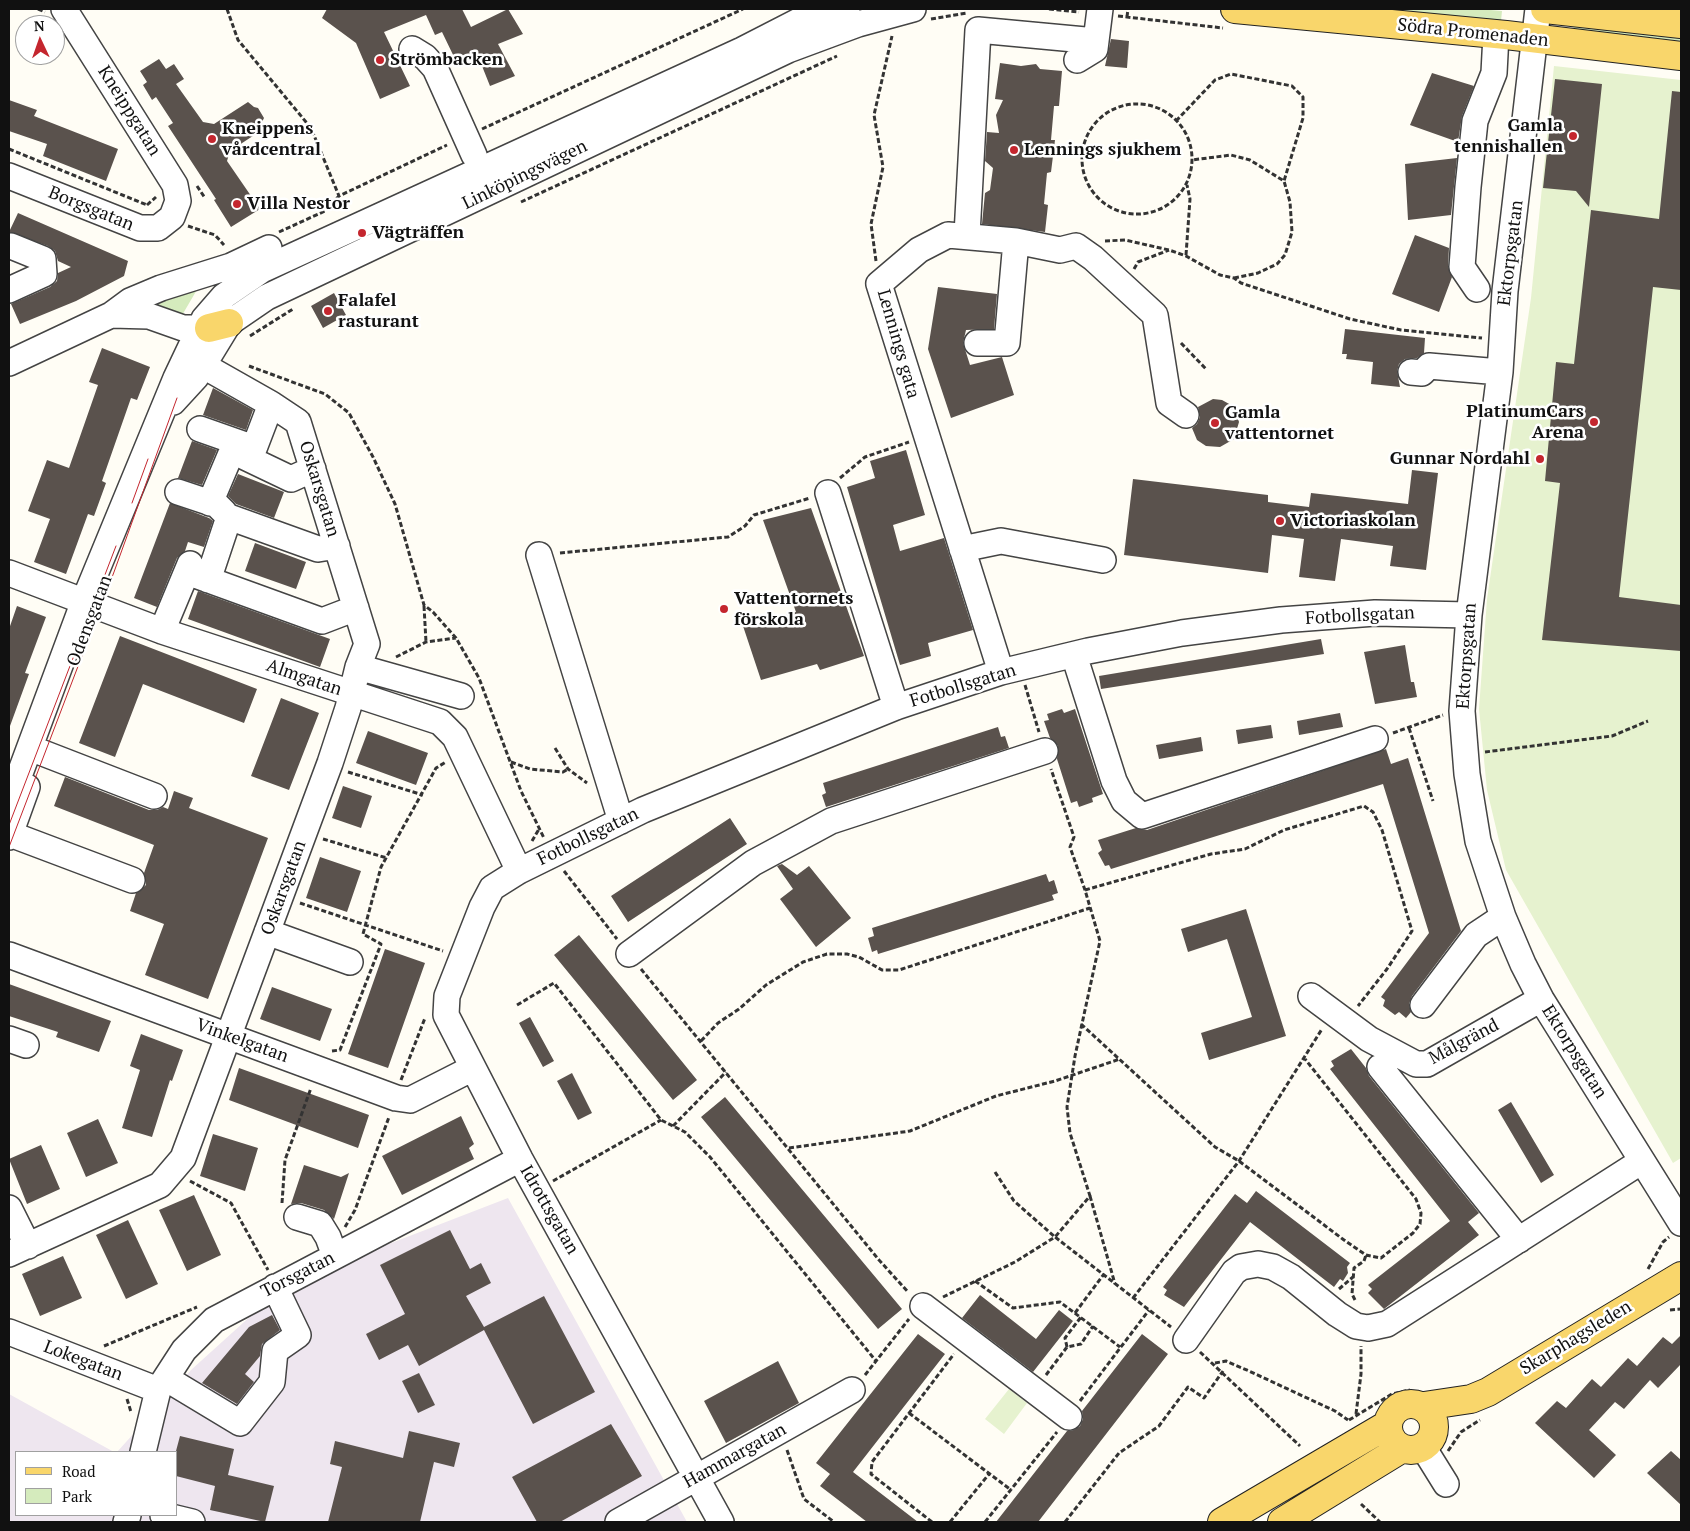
<!DOCTYPE html>
<html>
<head>
<meta charset="utf-8">
<style>
  body { margin:0 }
  #map { position:relative; width:1690px; height:1531px; overflow:hidden; background:#fffdf5; font-family:"PT Serif",serif }
  canvas { display:block }
  .frame { position:absolute; inset:0; border:10px solid #111; pointer-events:none }
  .legend { position:absolute; left:15px; top:1451px; width:162px; height:65px; box-sizing:border-box; background:#fff; border:1px solid #a0a0a0; margin:0; padding:6px 9px; list-style:none; font-size:15px; color:#111 }
  .legend li { display:flex; align-items:center; gap:10px; height:25px }
  .legend b { width:25px; border:1px solid #a0a0a0 }
  .north { position:absolute; left:15px; top:15px; width:50px; height:50px; box-sizing:border-box; background:#fff; border:1px solid #a0a0a0; border-radius:50%; rotate:357deg; font-size:14px; font-weight:700; line-height:20px; text-align:center; color:#111 }
  .north::after { content:''; display:block; margin:auto; width:18px; height:22px; background:#c4262e; clip-path:polygon(50% 0,100% 100%,50% 72%,0 100%) }
</style>
</head>
<body>
<div id="map">
<canvas width="1690" height="1531"></canvas>
<div class="frame"></div>
<ul class="legend">
<li><b style="height:6px;background:#f9d66b"></b>Road</li>
<li><b style="height:14px;background:#d5ebbd"></b>Park</li>
</ul>
<div class="north">N</div>
</div>
<script>
const g = document.querySelector('canvas').getContext('2d');
g.lineJoin = 'round';
function fillPath(path, color) { g.fillStyle = color; g.fill(path, 'evenodd'); }
const shape = rows => new Path2D(rows.map(r => 'M' + r).join(''));
function strokePath(path, color, width, dash) { g.strokeStyle = color; g.lineWidth = width; g.lineCap = dash ? 'butt' : 'round'; g.setLineDash(dash || []); g.stroke(path); }
function write(font, color, halo, rows, align = 'center') {
  g.font = font + ' "PT Serif",serif'; g.lineWidth = 5; g.setLineDash([]); g.textBaseline = 'middle'; g.strokeStyle = halo; g.fillStyle = color; for (const [text, x, y, turn = 0] of rows) {
    g.save(); g.translate(x, y); g.rotate((+turn || 0) * Math.PI / 180); g.textAlign = isNaN(turn) ? turn : align; if (halo) g.strokeText(text, 0, 0); g.fillText(text, 0, 0); g.restore();
  }
}
fillPath(shape([
  [508,1198,687,1522,9,1522,9,1394,114,1452,16,1452,16,1515,176,1515,176,1452,117,1452,191,1370,254,1313,313,1283,329,1270,350,1259]
]), '#eee6ef');
fillPath(shape([
  [1305,9,1479,9,1502,11,1500,31],
  [1575,18,1681,29,1681,50,1572,38],
  [198,288,181,317,154,307,154,303]
]), '#d5ebbd');
fillPath(shape([
  [1554,66,1681,80,1681,1158,1673,1163,1506,870,1487,790,1479,709,1487,599,1531,298],
  [1009,1389,1027,1403,1004,1434,985,1419]
]), '#e6f2cf');
fillPath(shape([
  [327,9,462,9,471,27,508,9,523,34,498,44,515,76,490,86,476,51,456,61,442,32,435,35,426,15,384,32,410,86,380,99,356,43,322,18],
  [1111,39,1129,41,1127,68,1105,66],
  [159,59,166,69,174,64,184,79,176,84,203,122,214,124,248,102,254,107,258,108,264,118,262,122,265,128,230,151,227,161,260,209,231,227,214,200,216,199,168,126,173,123,156,97,152,100,143,85,147,82,140,71],
  [1000,63,1021,66,1036,64,1040,69,1062,71,1059,106,1054,106,1051,140,1055,140,1051,172,1047,173,1044,204,1048,205,1045,232,982,224,985,193,990,190,993,168,985,161,987,132,999,133,996,115,1003,100,995,99],
  [1432,73,1474,86,1462,116,1458,142,1410,125],
  [1555,79,1602,84,1589,207,1576,191,1543,188],
  [1672,91,1681,92,1681,290,1653,287,1619,597,1681,605,1681,651,1542,640,1560,483,1545,481,1556,362,1574,364,1591,210,1659,219],
  [9,100,37,110,34,116,118,149,106,181,43,156,47,144,9,131],
  [1457,158,1451,215,1408,220,1405,164],
  [18,213,128,261,124,276,76,301,20,324,11,304,50,287,57,281,58,273,71,267,58,261,55,251,48,246,9,232],
  [1415,235,1449,248,1448,266,1452,277,1439,312,1392,294],
  [938,287,997,294,994,329,966,330,963,343,970,365,1002,357,1014,395,951,418,928,349],
  [334,293,346,315,323,328,311,306],
  [1345,329,1425,338,1424,353,1417,358,1405,359,1399,364,1397,371,1400,387,1371,384,1373,362,1346,359,1347,354,1342,354],
  [102,348,150,367,137,400,131,398,102,481,106,483,94,516,88,514,66,574,34,562,50,519,28,511,47,460,69,468,98,385,89,382],
  [213,388,253,410,246,430,203,415],
  [1213,399,1222,400,1231,405,1236,412,1239,422,1234,439,1220,447,1206,446,1197,440,1192,428,1197,424,1200,417,1198,407],
  [192,441,217,450,202,485,178,478],
  [906,450,925,515,893,525,900,551,944,538,973,630,928,643,931,656,900,665,847,487,875,478,870,461],
  [1412,470,1438,473,1426,570,1390,566,1393,546,1341,539,1335,581,1299,577,1304,539,1272,535,1268,573,1124,555,1133,479,1268,495,1268,502,1309,507,1311,493,1408,504],
  [238,474,284,492,274,518,236,504,228,496],
  [170,503,209,518,213,521,204,547,188,542,185,551,177,558,157,607,134,598],
  [811,508,864,656,820,670,817,664,761,680,743,626,796,612,763,520],
  [255,543,306,562,296,589,245,571],
  [198,591,330,639,320,667,188,619],
  [17,606,46,617,25,673,29,674,10,726,9,629],
  [120,636,257,689,244,723,143,684,115,757,79,743],
  [1321,639,1324,654,1101,689,1099,676],
  [1405,645,1411,682,1414,682,1417,697,1375,704,1364,652],
  [281,698,319,713,289,790,251,776],
  [1062,709,1064,713,1075,709,1103,794,1092,798,1093,802,1079,807,1077,801,1071,803,1057,759,1058,746,1050,738,1044,721,1049,720,1047,714],
  [1340,713,1343,727,1299,735,1297,721],
  [1271,725,1273,738,1238,744,1236,730],
  [998,727,1001,737,1005,736,1009,748,826,807,822,795,826,793,823,783],
  [368,731,428,753,416,785,356,763],
  [1201,737,1203,751,1159,759,1156,745],
  [1386,749,1391,764,1408,758,1461,931,1412,996,1409,1004,1411,1012,1406,1018,1399,1012,1395,1015,1383,1006,1385,1000,1381,997,1429,933,1383,784,1111,869,1109,865,1105,866,1098,853,1102,850,1098,840,1136,828,1147,830],
  [65,777,149,810,157,810,163,807,168,809,174,791,193,798,189,808,268,838,208,999,145,975,164,924,130,911,136,893,146,885,144,873,154,845,54,806],
  [343,786,372,796,361,828,332,818],
  [730,818,747,844,628,922,611,896],
  [320,857,361,871,347,912,306,898],
  [782,864,797,875,809,866,851,918,816,947,780,899,793,889,777,866],
  [1046,874,1049,882,1054,880,1058,893,1052,895,1054,900,878,954,877,950,872,952,868,938,874,936,872,928],
  [1246,909,1286,1036,1209,1060,1201,1033,1252,1017,1227,939,1188,952,1181,929],
  [579,935,697,1080,673,1100,554,955],
  [385,949,425,963,388,1068,348,1054],
  [9,984,111,1021,99,1052,56,1037,58,1032,9,1016],
  [272,987,332,1009,320,1041,260,1019],
  [530,1017,554,1061,543,1067,519,1023],
  [141,1034,183,1050,172,1081,170,1080,152,1137,122,1128,140,1070,130,1066],
  [1351,1049,1366,1068,1369,1076,1479,1213,1468,1222,1479,1235,1384,1309,1368,1293,1372,1289,1368,1285,1450,1221,1330,1069,1334,1066,1331,1061],
  [239,1068,369,1115,358,1148,229,1100],
  [572,1073,592,1113,578,1120,557,1081],
  [725,1097,902,1309,878,1329,701,1117],
  [1511,1102,1554,1175,1541,1183,1498,1110],
  [461,1116,474,1144,469,1148,474,1159,402,1195,382,1156],
  [98,1119,118,1163,86,1177,67,1133],
  [213,1134,258,1148,245,1191,200,1176],
  [41,1145,60,1189,27,1204,9,1159],
  [304,1165,341,1177,349,1173,334,1219,324,1210,301,1203,291,1204],
  [1256,1191,1350,1263,1347,1267,1348,1273,1343,1281,1340,1279,1334,1287,1250,1222,1184,1307,1164,1295,1167,1290,1163,1287,1235,1194,1247,1203],
  [194,1195,221,1255,187,1271,159,1210],
  [128,1220,158,1284,126,1299,96,1235],
  [450,1230,470,1269,481,1263,491,1283,466,1296,484,1327,544,1296,595,1392,533,1424,484,1330,419,1366,408,1345,379,1360,366,1334,405,1314,380,1265],
  [63,1256,82,1298,40,1316,22,1274],
  [980,1295,1036,1339,1059,1310,1073,1321,1033,1372,962,1318],
  [272,1315,280,1330,262,1344,260,1356,245,1374,254,1382,237,1404,202,1383,249,1327],
  [918,1334,945,1354,853,1472,918,1522,867,1522,820,1486,830,1474,816,1463],
  [1142,1334,1168,1354,1038,1522,996,1522,1067,1431,1074,1430,1080,1426,1083,1419,1082,1411],
  [1681,1335,1681,1364,1658,1388,1650,1380,1624,1409,1615,1402,1589,1430,1616,1455,1594,1478,1535,1423,1557,1401,1566,1408,1592,1379,1601,1387,1628,1358,1637,1366,1663,1337,1672,1344],
  [778,1361,799,1403,726,1443,704,1401],
  [419,1373,435,1405,418,1413,402,1381],
  [611,1424,642,1476,560,1522,537,1522,512,1477],
  [409,1431,460,1443,454,1467,434,1462,420,1522,328,1522,342,1467,330,1464,335,1441,403,1458],
  [180,1436,234,1449,228,1475,274,1486,265,1522,210,1510,215,1486,176,1476,176,1451],
  [1671,1451,1681,1460,1681,1505,1647,1473]
]), '#5a524d');
const minor = shape([
  [1538,9,1505,291,1500,372,1469,615,1462,711,1467,774,1478,841,1503,917,1523,964,1541,999,1681,1223],
  [812,25,847,9],
  [412,49,425,57,435,68,474,155],
  [1077,60,1095,49,1100,9],
  [9,176,140,228,158,228,172,217,178,201,175,185,64,9],
  [967,235,978,30,1096,41],
  [1477,289,1462,267,1468,187,1475,121,1494,73,1496,35],
  [9,290,44,274,43,259,11,246],
  [111,315,149,316,183,328,209,328],
  [977,343,1007,343,1016,241],
  [9,363,111,315,130,301,161,288,231,266,269,248],
  [191,363,211,370,271,404],
  [1411,372,1422,373,1429,366,1500,372],
  [173,402,196,377,229,323,267,297,788,50,858,24,913,9],
  [200,429,254,448],
  [245,457,291,479,313,469],
  [178,492,217,505,224,512],
  [828,493,896,707],
  [962,549,1001,541,1103,560],
  [539,555,621,821],
  [187,572,322,621,356,608],
  [9,573,162,631,440,722,455,737,519,871],
  [208,580,229,517,318,549,337,546],
  [162,631,190,564],
  [1074,655,1114,781,1124,801,1142,816,1375,739],
  [358,667,461,696],
  [1001,672,879,284,919,250,948,235,1016,241,1060,250,1076,246,1093,258,1155,315,1169,403,1186,415],
  [30,748,154,796],
  [9,803,84,601,176,378,204,319,224,296,262,270,742,50,822,9],
  [10,834,132,880],
  [9,837,27,787],
  [267,932,350,962],
  [629,954,753,863,831,821,1045,751],
  [9,955,396,1098,410,1100,473,1068],
  [1311,996,1369,1039,1416,1064,1427,1064,1541,999],
  [1423,1005,1476,935,1503,917],
  [9,1039,26,1045],
  [1380,1067,1519,1240],
  [9,1208,28,1246],
  [297,1217,320,1224,328,1237,335,1256],
  [9,1254,160,1185,183,1158,330,763,348,708,358,667,367,644,298,422,271,404,250,459,232,451,210,503],
  [923,1306,1069,1417],
  [9,1332,158,1390],
  [1186,1340,1234,1272,1241,1267,1258,1264,1273,1267,1291,1277,1337,1314,1356,1326,1368,1328,1387,1324,1642,1161],
  [167,1379,240,1423,272,1382,275,1351,298,1335,275,1287],
  [1423,1447,1446,1484],
  [143,1452,158,1390,184,1350,214,1320,520,1159],
  [163,1515,192,1522],
  [126,1522,128,1515],
  [618,1522,852,1390],
  [721,1522,520,1159,446,1015,447,996,482,907,492,888,519,871,643,810,896,707,1001,672,1088,651,1182,633,1281,620,1375,613,1469,615]
]);
const major = shape([
  [1235,9,1506,35,1681,56],
  [1545,9,1681,24],
  [209,328,229,323],
  '1388 1427a23 23 0 1 1 46 0a23 23 0 1 1-46 0Z',
  [1424,1406,1471,1399,1488,1392,1681,1276],
  [1222,1522,1387,1425],
  [1282,1522,1401,1449]
]);
strokePath(minor, '#444', 28);
strokePath(major, '#222', 30);
strokePath(shape([
  [38,9,45,12],
  [227,9,238,40,311,128,339,196],
  [1049,9,1079,12],
  [1118,16,1223,28],
  [1127,17,1128,9],
  [931,19,967,13],
  '1082 159a55 55 0 1 1 110 0a55 55 0 1 1-110 0Z',
  [1176,121,1215,80,1231,74,1292,86,1303,97,1303,118,1284,181,1250,160,1231,155,1192,160],
  [482,129,743,9],
  [9,149,147,205],
  [1071,151,1083,152],
  [197,186,205,198],
  [521,202,837,56],
  [147,205,156,197],
  [188,226,215,235,224,245],
  [279,232,325,211,339,196,447,145],
  [1105,241,1125,240,1169,250,1186,256,1220,275,1234,278,1241,283,1350,319,1401,330,1482,338],
  [1186,255,1190,199,1187,185],
  [876,261,871,224,883,167,874,115,892,36],
  [1134,269,1138,262,1169,250],
  [1234,278,1258,273,1277,264,1285,255,1292,232,1290,202,1284,181],
  [250,336,293,309],
  [1181,343,1206,369],
  [249,366,325,394,349,413,373,457,395,504,424,605,433,612,456,638,479,678,521,791,544,838],
  [840,478,865,457,909,442],
  [560,553,728,537,745,526,754,515,810,498],
  [424,606,426,642],
  [396,657,426,642,456,638],
  [1025,685,1039,732],
  [1409,728,1433,801],
  [1393,733,1443,715],
  [555,748,568,769,587,783],
  [1485,752,1612,736,1648,721],
  [511,762,530,769,563,772,568,769],
  [348,772,423,795],
  [323,839,387,858],
  [532,841,539,829],
  [564,871,617,939],
  [1085,890,1211,854,1245,849,1284,830,1364,806,1373,812,1382,830,1412,931,1387,969,1358,1006],
  [300,903,443,951],
  [641,969,879,1260,908,1292],
  [517,1005,554,983,661,1120,685,1132,710,1157,876,1361],
  [1081,1024,1215,1147,1239,1161,1344,1240,1366,1255,1381,1258,1413,1233,1420,1224,1421,1213,1416,1199,1305,1059],
  [701,1041,718,1023,739,1009,766,985,803,962,827,954,847,954,859,957,882,970,899,970,1090,908],
  [332,1051,340,1050,381,944,363,934,381,867,436,768,446,762],
  [401,1080,425,1018],
  [673,1126,726,1072],
  [789,1148,910,1131,996,1096,1055,1081,1120,1059],
  [995,1172,1014,1201,1055,1237,1090,1196,1070,1133,1067,1107,1075,1056,1100,941,1085,890,1070,847,1074,837,1051,769],
  [190,1181,231,1203,268,1270],
  [553,1181,661,1120],
  [1090,1196,1115,1284],
  [282,1203,285,1160,311,1088],
  [345,1227,355,1210,389,1117],
  [1648,1269,1663,1242,1669,1237],
  [975,1281,1013,1308,1060,1302,1120,1347],
  [1339,1289,1353,1277],
  [943,1297,1015,1262,1055,1237,1171,1327],
  [1133,1298,1239,1161,1322,1029],
  [1355,1300,1352,1294,1354,1268,1364,1261,1366,1255],
  [1670,1310,1681,1309],
  [1075,1313,1104,1274],
  [104,1346,197,1307],
  [1067,1347,1065,1338,1081,1317],
  [1200,1352,1300,1446],
  [1215,1363,1226,1361,1249,1371,1335,1411,1348,1420],
  [865,1375,909,1319],
  [1046,1375,1067,1347,1081,1344,1093,1326],
  [127,1399,131,1412],
  [1080,1401,1149,1310],
  [909,1413,1011,1490],
  [1356,1414,1361,1374,1361,1346],
  [1349,1420,1392,1394,1410,1390],
  [787,1450,804,1499,834,1522],
  [1448,1451,1461,1432,1480,1420],
  [1361,1504,1380,1522],
  [932,1522,871,1474,872,1462,954,1354],
  [950,1522,989,1474],
  [985,1522,1057,1432],
  [1065,1522,1119,1453,1159,1426,1188,1387,1204,1398,1223,1371]
]), '#333', 3, [5, 2.5]);
strokePath(minor, '#fff', 25);
strokePath(major, '#f9d66b', 28);
strokePath(shape([
  [132,503,148,459],
  [9,825,116,546],
  [9,847,114,572,177,398]
]), '#c4262e', 1);
for (const [x, y, r, color] of [
  [380,60,5,"#c4262e"],
  [1573,136,5,"#c4262e"],
  [212,139,5,"#c4262e"],
  [1014,150,5,"#c4262e"],
  [237,204,5,"#c4262e"],
  [362,233,5,"#c4262e"],
  [328,311,5,"#c4262e"],
  [1594,422,5,"#c4262e"],
  [1215,423,5,"#c4262e"],
  [1540,459,5,"#c4262e"],
  [1280,521,5,"#c4262e"],
  [724,609,5,"#c4262e"]
]) { const dot = new Path2D(); dot.arc(x, y, r, 0, 2 * Math.PI); g.fillStyle = color; g.fill(dot); strokePath(dot, '#fff', 2); }
write('18px', '#111', '#fff', [
  ["Södra Promenaden",1473,33,6],
  ["Kneippgatan",129,111,58],
  ["Linköpingsvägen",525,175,-26],
  ["Borgsgatan",91,209,22],
  ["Ektorpsgatan",1511,253,-83],
  ["Lennings gata",898,344,74],
  ["Oskarsgatan",319,489,73],
  ["Fotbollsgatan",1360,616,-3],
  ["Odensgatan",90,621,-69],
  ["Ektorpsgatan",1467,656,-86],
  ["Almgatan",304,678,19],
  ["Fotbollsgatan",963,686,-17],
  ["Fotbollsgatan",588,837,-26],
  ["Oskarsgatan",284,888,-70],
  ["Vinkelgatan",242,1041,20],
  ["Målgränd",1464,1042,-28],
  ["Ektorpsgatan",1574,1052,58],
  ["Idrottsgatan",549,1210,60],
  ["Torsgatan",298,1275,-27],
  ["Skarphagsleden",1576,1338,-31],
  ["Lokegatan",83,1361,21],
  ["Hammargatan",735,1456,-29]
]);
write('bold 18px', '#111', '#fff', [
  ["Strömbacken",390,60],
  ["Gamla",1563,126,"right"],
  ["tennishallen",1563,147,"right"],
  ["Kneippens",222,129],
  ["vårdcentral",222,150],
  ["Lennings sjukhem",1024,150],
  ["Villa Nestor",247,204],
  ["Vägträffen",372,233],
  ["Falafel",338,301],
  ["rasturant",338,322],
  ["PlatinumCars",1584,412,"right"],
  ["Arena",1584,433,"right"],
  ["Gamla",1225,413],
  ["vattentornet",1225,434],
  ["Gunnar Nordahl",1530,459,"right"],
  ["Victoriaskolan",1290,521],
  ["Vattentornets",734,599],
  ["förskola",734,620]
], 'left');
</script>
</body>
</html>
